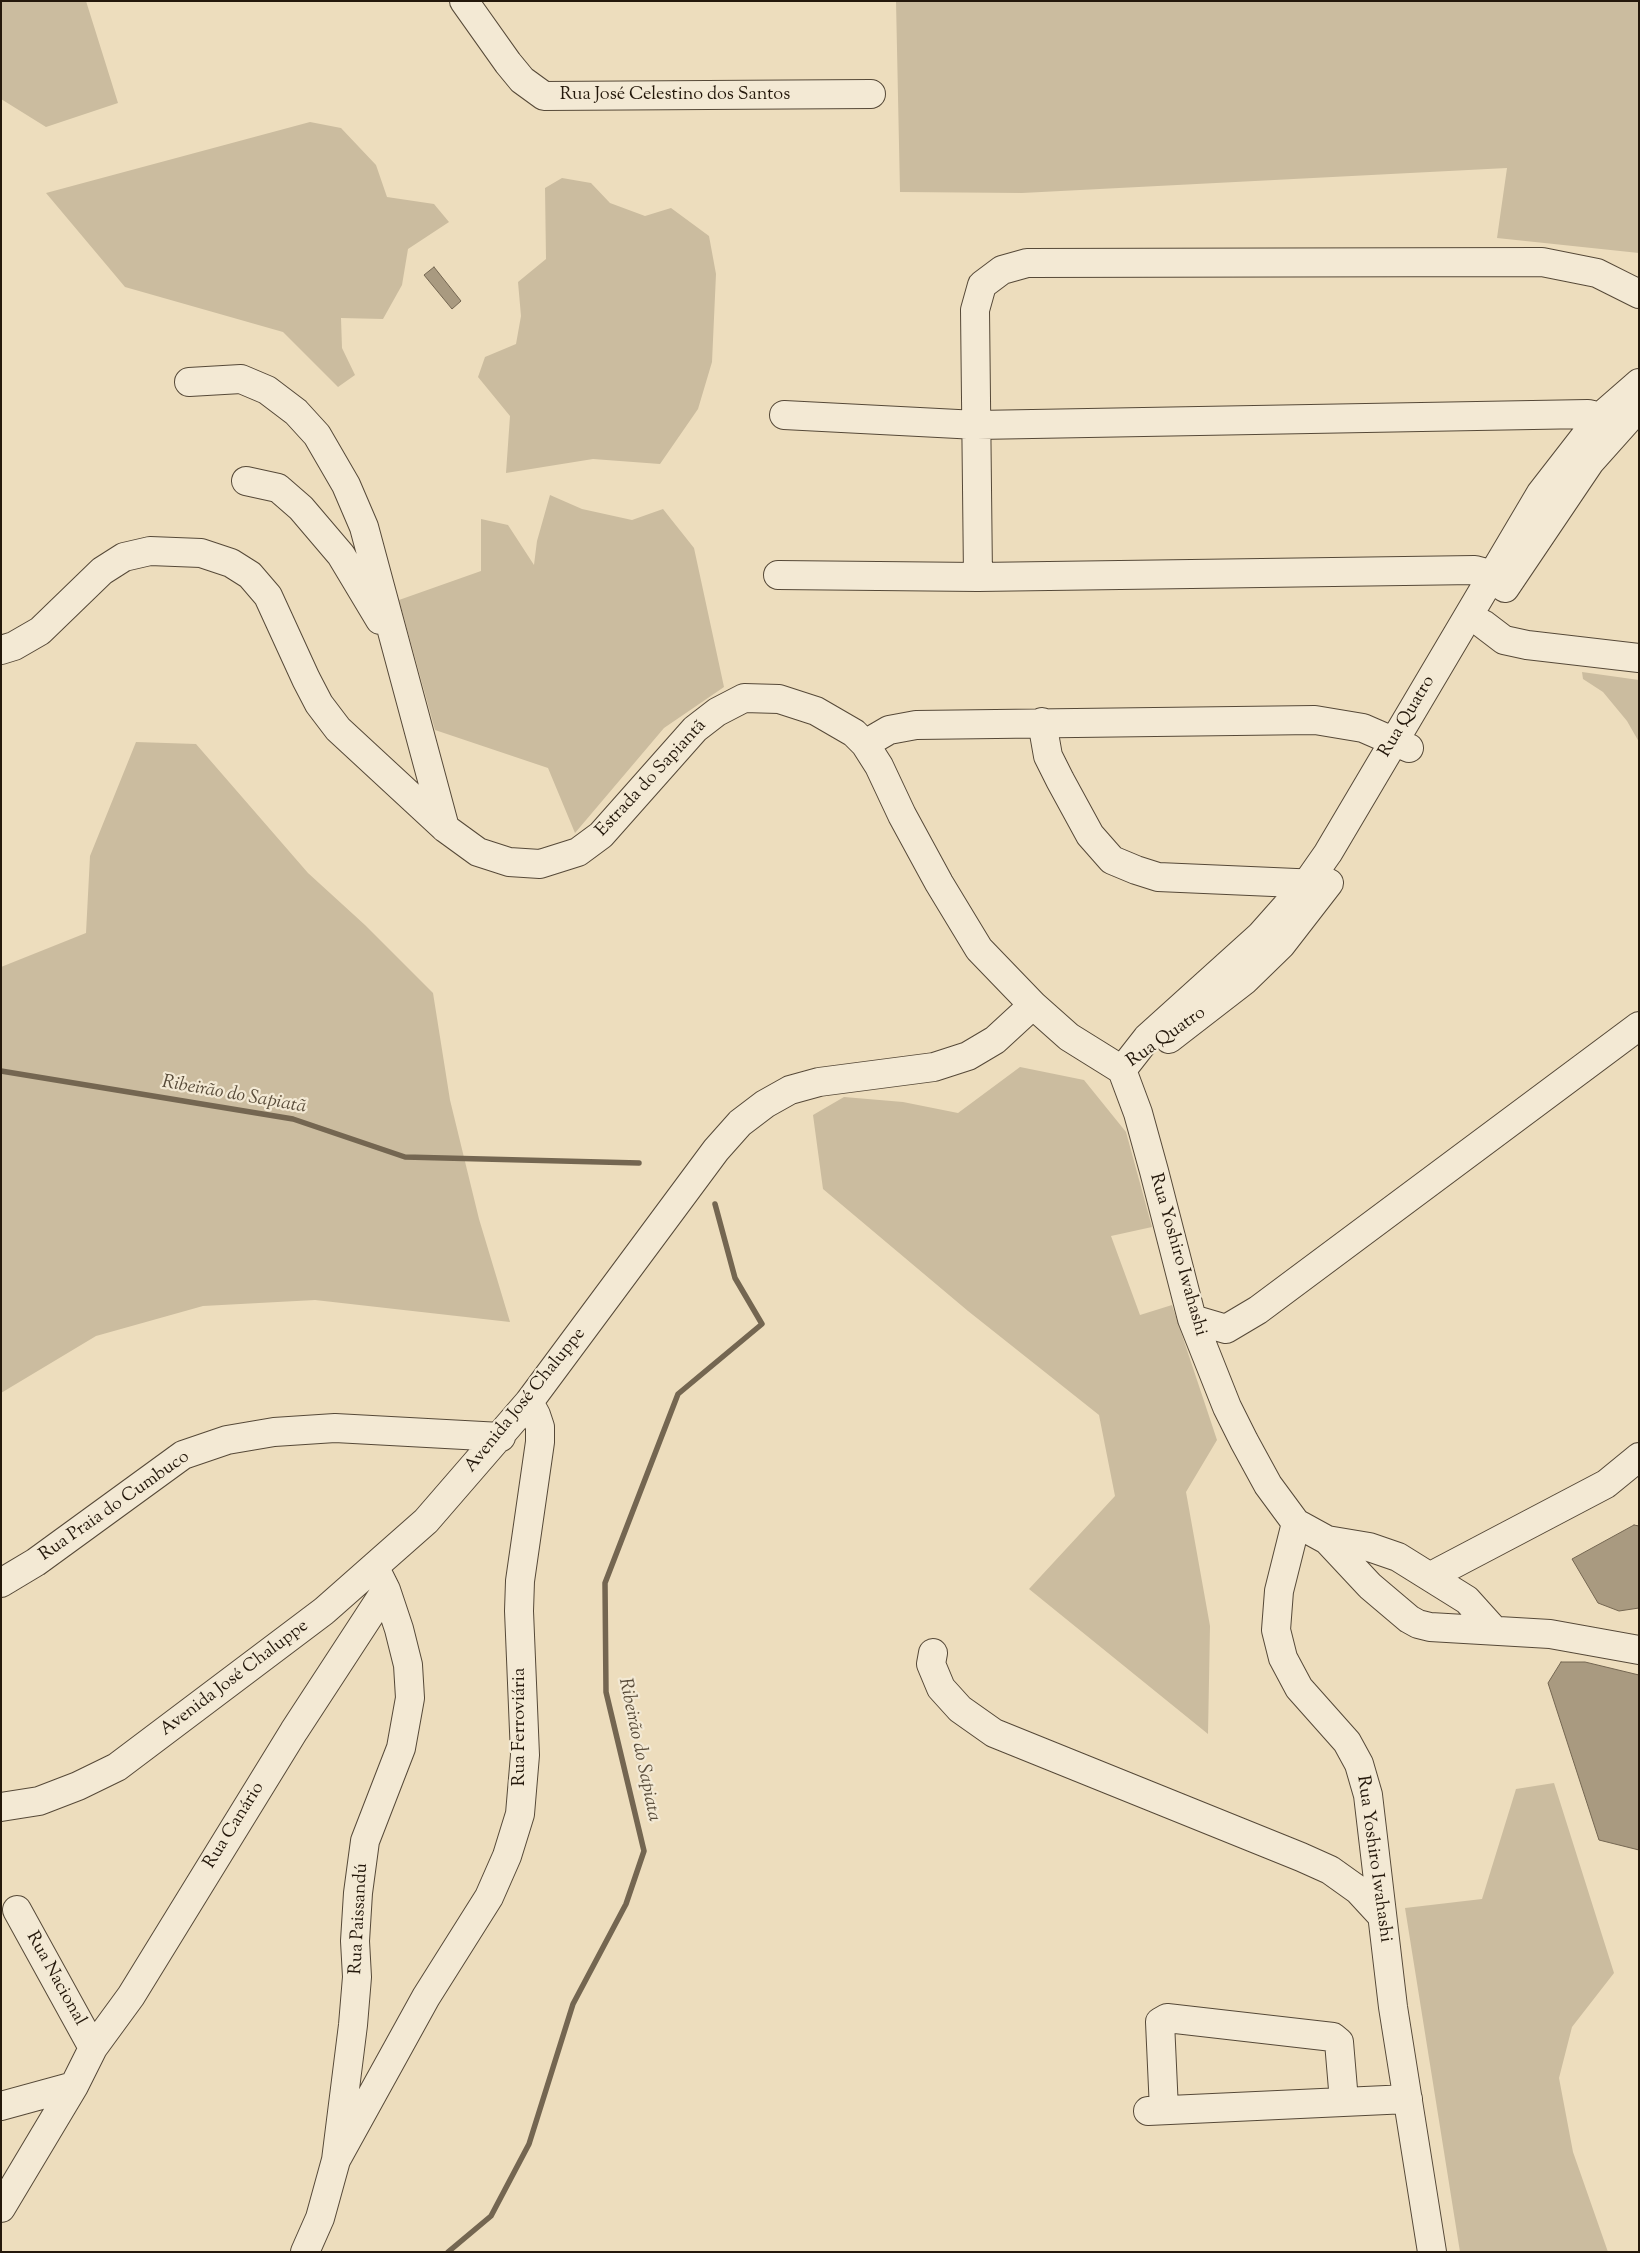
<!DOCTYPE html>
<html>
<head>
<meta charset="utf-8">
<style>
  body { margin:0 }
  #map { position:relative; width:1640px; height:2253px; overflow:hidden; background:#edddbd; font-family:"Sorts Mill Goudy",serif }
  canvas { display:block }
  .frame { position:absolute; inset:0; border:2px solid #24180b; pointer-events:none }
</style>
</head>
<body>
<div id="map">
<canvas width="1640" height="2253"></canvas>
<div class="frame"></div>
</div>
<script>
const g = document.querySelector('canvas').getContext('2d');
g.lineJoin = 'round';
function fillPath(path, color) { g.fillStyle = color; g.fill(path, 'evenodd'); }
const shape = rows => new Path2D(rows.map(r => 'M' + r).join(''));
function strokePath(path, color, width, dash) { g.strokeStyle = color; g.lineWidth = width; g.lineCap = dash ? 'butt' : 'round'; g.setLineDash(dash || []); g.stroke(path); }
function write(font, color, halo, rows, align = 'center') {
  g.font = font + ' "Sorts Mill Goudy",serif'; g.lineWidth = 4.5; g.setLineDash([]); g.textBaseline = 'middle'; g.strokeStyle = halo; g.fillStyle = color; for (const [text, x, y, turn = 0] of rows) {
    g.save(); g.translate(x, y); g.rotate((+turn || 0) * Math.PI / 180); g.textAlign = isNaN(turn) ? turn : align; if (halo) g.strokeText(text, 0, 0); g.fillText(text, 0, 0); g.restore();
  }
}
fillPath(shape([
  [1,1,86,1,118,103,46,127,1,99],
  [896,1,1639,1,1639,253,1497,238,1507,168,1022,193,900,192],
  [310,122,341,128,376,165,387,197,434,204,449,222,408,249,402,285,383,319,341,318,342,348,355,375,338,387,283,332,125,287,46,193],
  [562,178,591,183,610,203,645,216,671,208,709,236,716,274,712,362,698,409,660,464,593,459,506,473,510,416,478,377,485,357,516,344,521,316,518,282,546,259,545,188],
  [550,495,582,509,632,520,663,509,694,548,724,687,664,728,575,833,548,768,435,730,399,600,481,571,481,519,508,525,534,565,537,541],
  [1582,672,1639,680,1639,742,1627,721,1603,692,1583,679],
  [136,742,196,744,308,873,365,925,433,993,450,1100,479,1219,510,1322,315,1300,203,1306,96,1336,1,1393,1,967,86,933,90,856],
  [1020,1067,1084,1080,1126,1132,1152,1227,1111,1236,1140,1315,1172,1305,1217,1440,1186,1492,1210,1626,1208,1734,1029,1589,1115,1496,1099,1415,968,1311,823,1189,813,1115,844,1097,903,1102,958,1113],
  [1554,1783,1614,1973,1572,2027,1559,2078,1573,2152,1608,2252,1460,2252,1405,1908,1482,1899,1516,1789]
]), '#cbbc9f');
const water = shape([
  [434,267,461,301,452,309,424,275,434,267],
  [1634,1525,1639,1526,1639,1608,1619,1611,1598,1603,1572,1559,1634,1525],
  [1561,1662,1585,1662,1639,1675,1639,1850,1599,1840,1548,1683,1561,1662]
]);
fillPath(water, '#a99a80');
strokePath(water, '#746651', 1);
strokePath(shape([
  [1,1071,293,1119,405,1157,639,1163],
  [448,2252,491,2216,529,2144,573,2004,626,1904,644,1851,606,1692,605,1583,678,1394,762,1324,735,1278,715,1204]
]), '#746651', 5.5);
const minor = shape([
  [464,1,508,63,522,80,544,96,871,94],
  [189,382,241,379,267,390,296,412,317,435,346,485,364,527,445,828],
  [784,415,977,425,1588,414,1615,420],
  [246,481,278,488,301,508,341,555,380,620],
  [778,575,978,577,1475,570,1509,579],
  [978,577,975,310,982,285,1002,270,1027,263,1542,262,1597,273,1639,294],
  [1505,588,1590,462,1639,407],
  [1483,624,1504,640,1527,645,1639,658],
  [1,650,14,646,40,631,102,571,124,557,150,551,201,553,231,563,250,575,268,596,306,679,319,704,338,729,445,828,478,852,509,862,540,864,578,852,601,835,695,729,717,712,744,698,779,699,816,711,854,733,865,744,879,766,902,815,939,883,979,949,1033,1005,1069,1037,1122,1070],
  [1042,722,1048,756,1060,780,1090,835,1112,860,1136,870,1158,877,1319,884],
  [865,744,889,730,916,725,1315,720,1363,728,1409,748],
  [1169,1039,1244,981,1281,945,1329,883],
  [1122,1070,1138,1113,1154,1171,1192,1319,1227,1407,1244,1441,1268,1485,1296,1523,1279,1591,1276,1630,1283,1658,1299,1688,1347,1742,1359,1764,1368,1795,1393,2007,1432,2252],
  [1122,1070,1147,1038,1260,936,1307,883,1328,853,1541,493,1600,417,1639,383],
  [1192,1319,1226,1329,1258,1310,1639,1026],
  [1296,1523,1327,1540,1370,1586,1409,1619,1418,1624,1430,1627,1550,1634,1639,1650],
  [1327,1540,1369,1547,1398,1557,1467,1600,1494,1630],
  [1431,1576,1606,1484,1639,1457],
  [1,1583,36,1562,183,1455,227,1440,274,1432,335,1428,501,1437],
  [933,1653,931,1664,941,1688,960,1709,994,1733,1301,1857,1330,1870,1358,1890,1382,1916],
  [1,1807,39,1801,78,1786,117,1767,324,1611,426,1521,529,1402,716,1150,740,1123,765,1104,790,1090,819,1082,934,1067,968,1056,995,1040,1033,1005],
  [17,1910,93,2048],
  [1,2106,74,2086],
  [1164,2110,1160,2022,1167,2018,1333,2037,1339,2042,1344,2101],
  [1148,2111,1408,2099],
  [336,2160,426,1997,489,1897,507,1856,520,1814,525,1755,519,1611,520,1581,540,1442,540,1427,536,1415,529,1402],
  [1,2208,74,2086,93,2048,131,1996,294,1731,386,1590,375,1568],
  [305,2252,320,2218,336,2160,353,2025,357,1977,355,1941,358,1893,365,1841,401,1748,410,1698,408,1665,399,1629,386,1590]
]);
strokePath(minor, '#564938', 30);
strokePath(minor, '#f3e9d4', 28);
write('18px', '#24180b', '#f3e9d4', [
  ["Rua José Celestino dos Santos",675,96],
  ["Rua Quatro",1408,717,-59],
  ["Estrada do Sapiantã",652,779,-47],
  ["Rua Quatro",1167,1038,-35],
  ["Rua Yoshiro Iwahashi",1177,1255,74],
  ["Avenida José Chaluppe",526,1401,-51],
  ["Rua Praia do Cumbuco",115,1507,-35],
  ["Avenida José Chaluppe",235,1679,-37],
  ["Rua Ferroviária",521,1727,-90],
  ["Rua Canário",235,1826,-58],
  ["Rua Yoshiro Iwahashi",1373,1859,82],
  ["Rua Paissandú",360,1919,-87],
  ["Rua Nacional",55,1979,61]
]);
write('italic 19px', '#594c3a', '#f3e9d4', [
  ["Ribeirão do Sapiatã",234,1096,10],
  ["Ribeirão do Sapiata",638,1750,78]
]);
</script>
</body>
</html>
